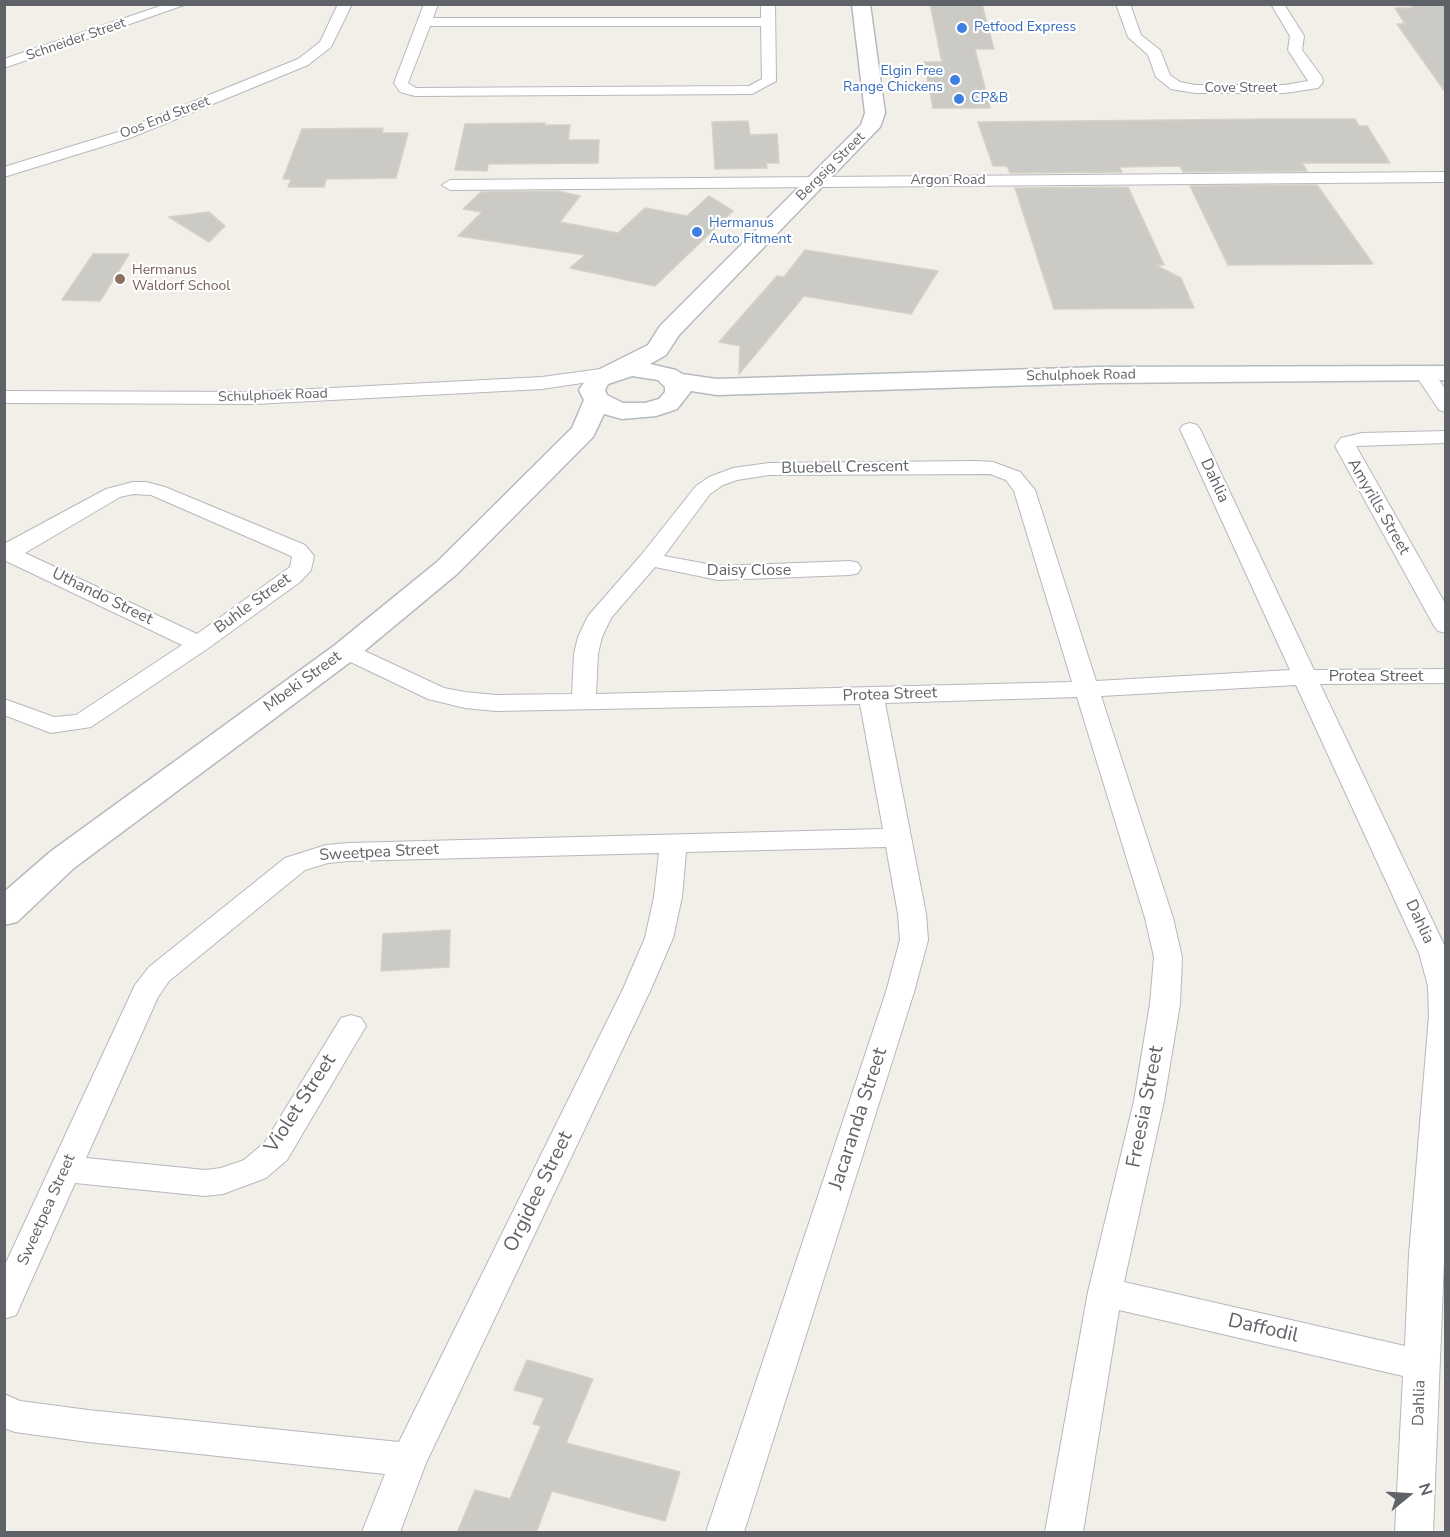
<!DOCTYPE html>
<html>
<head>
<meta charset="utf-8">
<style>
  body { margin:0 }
  #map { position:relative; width:1450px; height:1537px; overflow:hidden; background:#f1efe8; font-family:"Nunito Sans",sans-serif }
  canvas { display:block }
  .frame { position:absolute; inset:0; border:6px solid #5f6368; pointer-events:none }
  .north { position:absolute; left:1378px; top:1465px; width:60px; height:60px; -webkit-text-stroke:4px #fff; paint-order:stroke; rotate:72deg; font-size:16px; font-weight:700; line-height:24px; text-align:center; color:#5f6368 }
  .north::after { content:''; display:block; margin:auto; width:21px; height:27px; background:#5f6368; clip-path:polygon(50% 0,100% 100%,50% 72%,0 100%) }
</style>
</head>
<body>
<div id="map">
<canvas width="1450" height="1537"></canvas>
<div class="frame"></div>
<div class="north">N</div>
</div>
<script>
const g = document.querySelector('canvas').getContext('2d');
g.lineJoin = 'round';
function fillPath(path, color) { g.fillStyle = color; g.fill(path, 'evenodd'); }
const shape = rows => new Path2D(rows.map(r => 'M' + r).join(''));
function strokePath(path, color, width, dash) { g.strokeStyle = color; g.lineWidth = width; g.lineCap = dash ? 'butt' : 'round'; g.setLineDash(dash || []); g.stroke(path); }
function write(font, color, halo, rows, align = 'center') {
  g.font = font + ' "Nunito Sans",sans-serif'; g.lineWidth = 4.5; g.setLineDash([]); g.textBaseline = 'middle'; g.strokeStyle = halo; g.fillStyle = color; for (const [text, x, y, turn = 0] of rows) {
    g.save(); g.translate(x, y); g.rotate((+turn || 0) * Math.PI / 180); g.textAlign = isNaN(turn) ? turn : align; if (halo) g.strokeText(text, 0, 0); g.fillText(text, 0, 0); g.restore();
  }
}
const building = shape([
  [930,4,982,4,994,49,975,49,990,108,933,108,924,62,942,62,930,4],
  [1410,4,1446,4,1446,93,1397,24,1405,24,1395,8,1413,8,1410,4],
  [1269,119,1355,119,1359,126,1367,126,1390,163,1302,163,1307,171,1183,172,1180,166,1119,167,1122,172,1010,173,1007,166,993,166,978,122,1269,119],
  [748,121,750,135,777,134,779,163,766,163,767,168,715,169,712,122,748,121],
  [545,123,545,125,570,125,568,140,599,140,598,163,488,164,487,171,455,170,465,124,545,123],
  [383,128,382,133,408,133,396,178,326,179,324,187,288,187,291,179,283,179,302,129,383,128],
  [1317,185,1373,264,1228,265,1190,186,1317,185],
  [1128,187,1164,265,1155,265,1181,278,1194,308,1054,309,1015,188,1128,187],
  [557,191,580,196,560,222,618,233,645,208,687,216,709,196,733,211,655,286,570,268,585,255,458,236,482,212,463,209,481,192,557,191],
  [209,212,225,226,209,242,169,217,209,212],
  [805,250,938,271,911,314,804,296,739,374,740,346,719,342,777,276,784,277,805,250],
  [93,254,129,254,100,301,62,300,93,254],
  [450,930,449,967,381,971,383,934,450,930],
  [527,1360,593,1379,566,1443,680,1472,665,1521,552,1491,536,1533,457,1533,475,1490,510,1499,541,1426,533,1424,544,1398,514,1390,527,1360]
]);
fillPath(building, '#cccac5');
strokePath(building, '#d6d1c6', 1.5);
const street = shape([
  [166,4,187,4,4,68,4,59,166,4],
  [338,4,352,4,331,47,308,65,130,138,4,177,4,167,118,132,298,59,320,42,338,4],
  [424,4,438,4,433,18,761,18,761,4,775,4,776,81,752,94,415,96,400,92,394,83,424,4],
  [430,26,761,26,762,79,749,86,416,88,408,83,430,26],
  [1116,4,1130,4,1141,35,1160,50,1170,75,1180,82,1195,85,1285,85,1308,81,1288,50,1290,36,1271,4,1284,4,1304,36,1302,50,1322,77,1323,82,1318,88,1285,93,1195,93,1171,89,1156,77,1148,55,1128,37,1116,4],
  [1446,172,1446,182,450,190,442,185,450,180,1446,172],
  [608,368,615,370,618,374,615,378,542,389,255,404,4,403,4,391,255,392,542,377,608,368],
  [1425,368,1432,370,1446,390,1446,412,1439,410,1415,374,1418,370,1425,368],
  [1190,423,1197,425,1200,429,1314,670,1446,669,1446,683,1320,684,1446,949,1446,1211,1433,1532,1395,1532,1403,1376,1119,1310,1083,1532,1045,1532,1088,1292,1134,1101,1150,1004,1154,957,1145,918,1077,697,885,703,926,914,928,940,914,992,744,1532,706,1532,886,992,900,940,898,914,886,847,686,852,682,897,673,938,651,989,426,1463,400,1532,362,1532,385,1474,88,1442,15,1432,4,1428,4,1394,20,1401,88,1410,399,1442,623,989,645,938,654,897,659,853,348,861,328,863,305,870,169,981,158,997,86,1158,205,1170,221,1168,244,1160,265,1142,341,1018,351,1015,361,1018,366,1026,287,1160,266,1178,223,1194,205,1196,75,1183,16,1315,4,1319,4,1267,135,985,149,967,285,858,326,845,348,843,883,829,860,704,496,711,465,708,428,699,338,656,334,651,338,646,346,644,354,646,444,688,465,692,496,695,572,694,574,654,578,637,588,616,642,554,696,486,709,477,733,468,769,463,976,461,993,462,1020,472,1035,490,1096,681,1290,670,1180,429,1183,425,1190,423],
  [990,474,1006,480,1014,491,1072,682,596,694,598,654,602,637,611,618,655,567,718,580,850,575,858,573,861,568,858,563,850,561,718,566,664,556,710,494,723,485,737,480,769,475,990,474],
  [1296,685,1419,953,1428,986,1429,1016,1409,1255,1405,1346,1124,1282,1164,1101,1180,1004,1182,957,1173,918,1101,696,1296,685],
  [1446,431,1446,443,1356,446,1446,605,1446,633,1438,631,1434,626,1335,446,1341,438,1362,433,1446,431],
  [133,482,146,482,165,487,305,545,314,556,311,570,300,582,207,649,91,727,51,733,4,715,4,699,54,717,76,715,182,645,4,560,4,544,106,489,133,482],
  [133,494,151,495,289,555,292,557,290,567,197,634,25,553,120,497,133,494]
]);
const secondary = shape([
  [852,4,870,4,885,113,880,127,679,335,666,355,650,364,676,370,682,374,717,379,1101,367,1446,366,1446,380,1101,383,717,395,691,391,677,409,656,416,622,419,604,414,593,437,457,574,357,657,74,868,17,922,4,925,4,892,50,852,335,645,437,562,572,428,584,400,579,390,590,374,648,345,660,326,861,125,865,113,852,4],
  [632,376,658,380,665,387,665,392,659,399,645,403,623,403,607,395,605,390,608,384,632,376]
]);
strokePath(street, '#b5b8bc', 2);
strokePath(secondary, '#b6babf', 3);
fillPath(street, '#fff');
fillPath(secondary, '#fff');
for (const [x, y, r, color] of [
  [962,28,6,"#3f7fe0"],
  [955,80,6,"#3f7fe0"],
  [959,99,6,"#3f7fe0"],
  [697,232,6,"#3f7fe0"],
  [120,279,6,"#8d6e63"]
]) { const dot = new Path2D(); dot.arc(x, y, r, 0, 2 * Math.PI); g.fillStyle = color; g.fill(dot); strokePath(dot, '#fff', 2); }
write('14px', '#366cbe', '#fff', [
  ["Petfood Express",974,28],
  ["Elgin Free",943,72,"right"],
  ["Range Chickens",943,88,"right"],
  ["CP&B",971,99],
  ["Hermanus",709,224],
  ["Auto Fitment",709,240]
], 'left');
write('14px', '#5f6368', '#fff', [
  ["Schneider Street",76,40,-19],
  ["Cove Street",1241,89],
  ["Oos End Street",165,118,-21],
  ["Bergsig Street",831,167,-45],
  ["Argon Road",948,181],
  ["Schulphoek Road",1081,376,-1],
  ["Schulphoek Road",273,396,-2]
]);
write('14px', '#785e54', '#fff', [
  ["Hermanus",132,271],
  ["Waldorf School",132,287]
], 'left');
write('16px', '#5f6368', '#fff', [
  ["Bluebell Crescent",845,468,-1],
  ["Dahlia",1214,481,65],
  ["Amyrills Street",1378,507,60],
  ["Daisy Close",749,571],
  ["Uthando Street",102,597,26],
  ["Buhle Street",253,604,-36],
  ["Protea Street",1376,677],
  ["Mbeki Street",303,682,-36],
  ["Protea Street",890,695,-2],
  ["Sweetpea Street",379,853,-3],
  ["Dahlia",1419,922,65],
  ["Sweetpea Street",47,1210,-66],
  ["Dahlia",1420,1403,-88]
]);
write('20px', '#5f6368', '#fff', [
  ["Violet Street",301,1104,-57],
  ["Freesia Street",1146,1107,-79],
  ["Jacaranda Street",859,1119,-72],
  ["Orgidee Street",539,1192,-64],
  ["Daffodil",1263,1329,13]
]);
</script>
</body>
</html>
